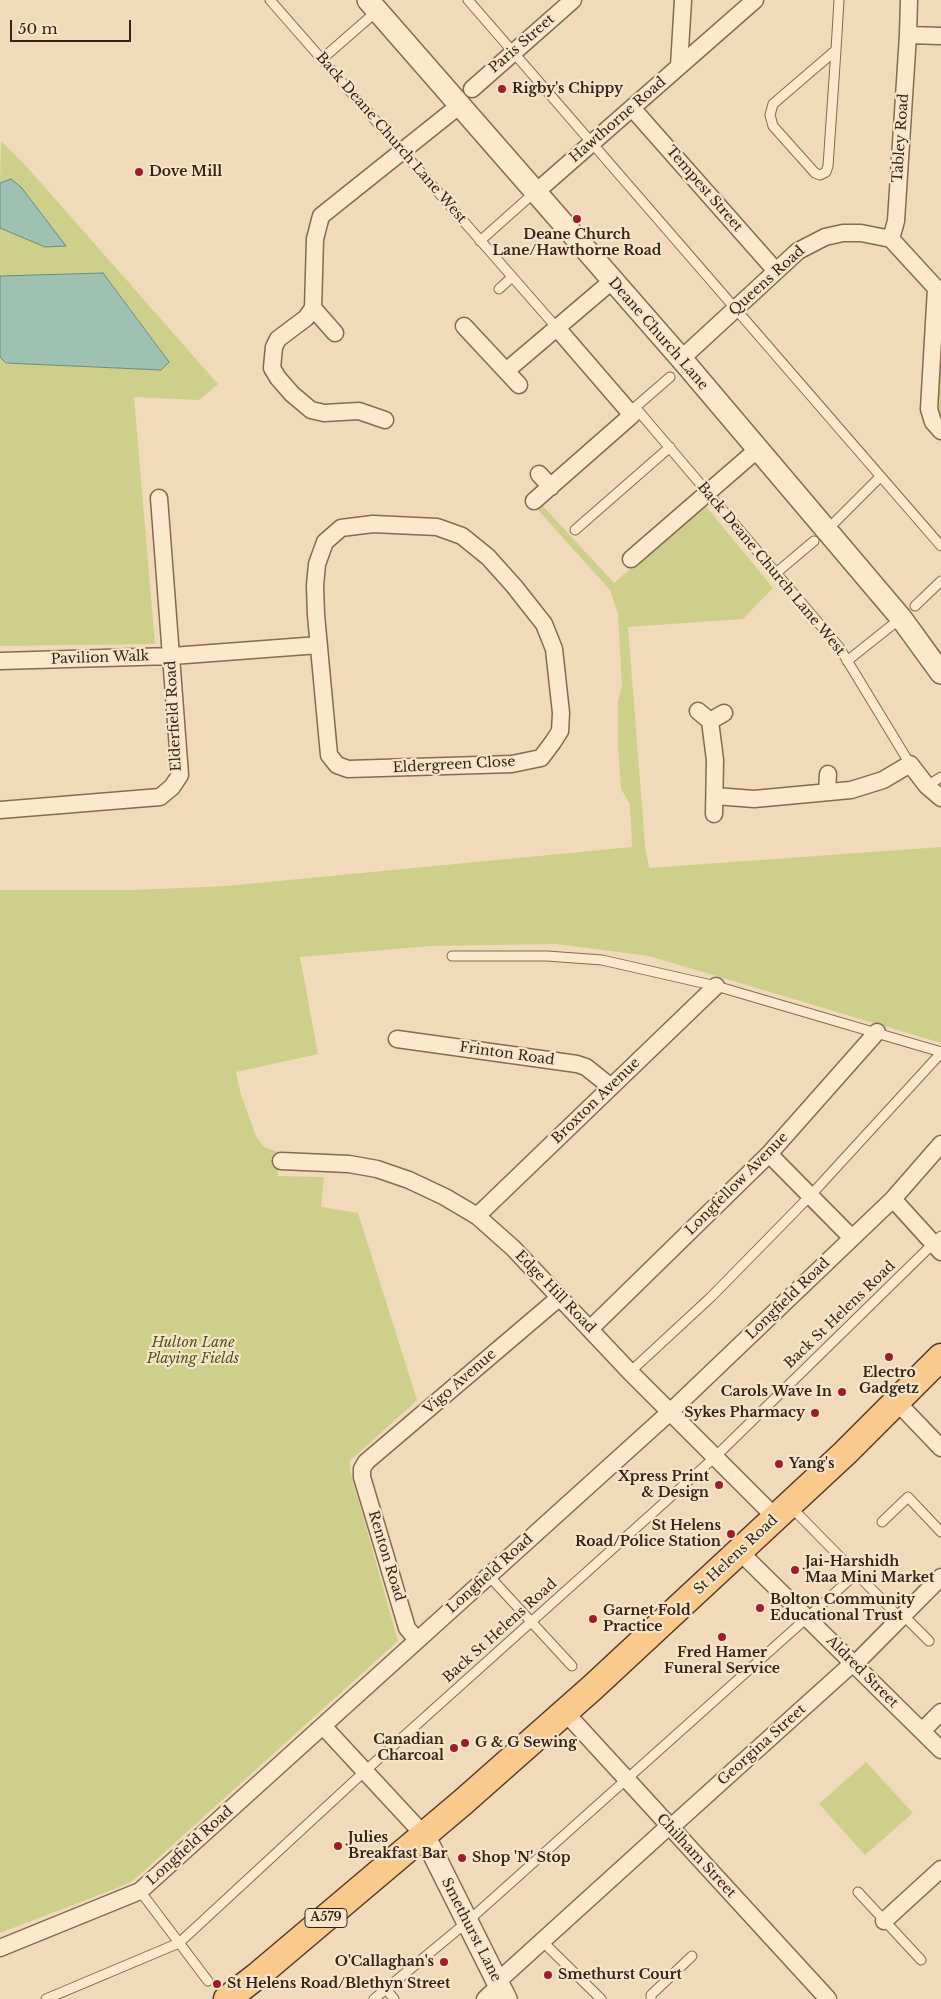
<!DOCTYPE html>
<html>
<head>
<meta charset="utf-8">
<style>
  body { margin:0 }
  #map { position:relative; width:941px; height:1999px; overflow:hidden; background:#f1dab9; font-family:"Libre Baskerville",serif }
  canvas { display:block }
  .scale { position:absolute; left:10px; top:20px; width:121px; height:22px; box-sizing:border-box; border:2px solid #362319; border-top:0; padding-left:6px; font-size:15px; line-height:18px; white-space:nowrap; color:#362319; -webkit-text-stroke:4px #f8e5c9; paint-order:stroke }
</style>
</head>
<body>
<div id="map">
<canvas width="941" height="1999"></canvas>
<div class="scale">50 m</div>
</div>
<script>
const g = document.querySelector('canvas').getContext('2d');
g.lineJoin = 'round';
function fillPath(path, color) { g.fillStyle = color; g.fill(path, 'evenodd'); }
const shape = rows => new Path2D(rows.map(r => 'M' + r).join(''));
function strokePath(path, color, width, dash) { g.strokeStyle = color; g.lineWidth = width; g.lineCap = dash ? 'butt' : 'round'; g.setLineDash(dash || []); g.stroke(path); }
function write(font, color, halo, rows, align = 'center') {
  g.font = font + ' "Libre Baskerville",serif'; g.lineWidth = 4.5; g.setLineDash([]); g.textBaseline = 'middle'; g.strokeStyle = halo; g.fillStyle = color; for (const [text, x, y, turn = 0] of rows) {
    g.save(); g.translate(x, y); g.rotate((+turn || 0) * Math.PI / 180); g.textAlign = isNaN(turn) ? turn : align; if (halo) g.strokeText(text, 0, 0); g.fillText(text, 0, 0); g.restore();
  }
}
fillPath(shape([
  [1,141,27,167,218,384,199,400,134,397,155,644,0,646,0,357,6,363,161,370,169,362,103,273,0,276,0,228,45,247,11,179,0,183],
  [941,344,941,424,937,413],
  [704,504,773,588,743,619,628,627,645,845,649,868,941,847,941,1043,649,956,556,944,431,946,300,957,318,1054,236,1072,241,1095,256,1136,264,1147,278,1152,278,1176,324,1177,321,1207,358,1213,417,1400,350,1461,350,1470,398,1641,135,1879,125,1885,0,1933,0,890,134,890,227,886,632,847,630,804,621,789,618,746,618,701,622,686,618,614,610,590,538,510,543,506,614,583],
  [866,1762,913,1813,865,1855,819,1804]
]), '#cfcf8c');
const water = shape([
  [11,179,21,187,66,246,45,247,0,228,0,183,11,179],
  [103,273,169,362,161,370,6,363,0,357,0,276,103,273]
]);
fillPath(water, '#9ec1b2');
strokePath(water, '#658e7f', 1);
const service = shape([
  [270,0,557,328],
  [468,0,941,546],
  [836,50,773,104,770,115,773,126,815,173,820,175,826,172,828,166,836,50,839,0],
  [322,59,377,11],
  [480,241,535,192],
  [499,289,512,277],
  [635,407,839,647,910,764],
  [632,410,670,377],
  [575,530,670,447],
  [827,530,880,477],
  [776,573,814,541],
  [915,606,941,581],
  [847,661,901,618],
  [927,786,941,777],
  [452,956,547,956,602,960,716,986,941,1052],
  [630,1372,711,1297,810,1196,941,1053],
  [790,1506,900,1618],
  [882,1522,908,1497,941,1532],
  [489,1576,572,1666],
  [903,1615,929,1641],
  [140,1891,208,1981],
  [858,1892,921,1960],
  [542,1941,601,1999],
  [386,1989,394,1999],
  [46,1999,179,1943,365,1771,715,1457,941,1236],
  [374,1999,467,1922,857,1573],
  [651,1999,651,1995,692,1956]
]);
const minor = shape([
  [908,35,941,36],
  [679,66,683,0],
  [472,89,573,0],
  [632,108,776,271],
  [536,192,755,0],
  [891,239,896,221,908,35,909,0],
  [936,288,929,409,933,422,941,431],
  [313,308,335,333],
  [464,326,519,385],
  [681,359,798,251,825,237,843,233,861,233,891,239,936,288,941,289],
  [506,371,612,281],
  [385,420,359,411,324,413,311,410,292,394,278,378,272,368,274,347,278,339,306,318,313,308,315,239,321,216,460,105],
  [539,474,551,487],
  [534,501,632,415,557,328],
  [373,524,437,527,462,536,488,557,514,586,544,624,554,649,561,713,560,731,553,742,541,758,512,764,348,769,337,765,329,755,316,615,315,586,317,564,325,542,341,528,373,524],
  [631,559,758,449],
  [0,661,172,656,319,645],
  [698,711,710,721,715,760,714,814],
  [710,721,724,713],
  [827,792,828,774],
  [715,796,754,799,851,790,883,780,910,764,927,786,941,798],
  [0,810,160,797,172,787,180,775,159,498],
  [397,1039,577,1064,586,1067,611,1087],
  [769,1154,852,1238],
  [281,1161,349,1164,377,1169,409,1180,445,1197,477,1216,513,1248,630,1372,776,1518],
  [893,1199,941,1252],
  [477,1216,716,986],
  [590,1329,769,1154,877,1032],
  [896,1401,941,1448],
  [740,1552,941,1750],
  [417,1640,407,1628,362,1477,362,1469,366,1462,560,1297],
  [855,1664,941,1577],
  [565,1712,828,1999],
  [323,1726,424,1835],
  [922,1731,941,1712],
  [670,1828,853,1663],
  [884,1921,941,1869],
  [0,1948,140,1891,670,1412,893,1199,941,1144],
  [497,1982,669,1826],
  [485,1999,499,1986]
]);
const tertiary = shape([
  [368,0,685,363,901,618,941,673],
  [424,1835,506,1999]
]);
const primary = shape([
  [227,1999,257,1976,463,1802,592,1688,845,1453,941,1357]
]);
strokePath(service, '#886952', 11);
strokePath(minor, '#886952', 19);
strokePath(tertiary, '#886952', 24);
strokePath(primary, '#553828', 29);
strokePath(service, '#fce8cc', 9);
strokePath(minor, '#fce8cc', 16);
strokePath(tertiary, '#fce8cc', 21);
strokePath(primary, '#f9ca8b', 26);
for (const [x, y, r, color] of [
  [502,89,5,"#9c1e2d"],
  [139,172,5,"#9c1e2d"],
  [577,219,5,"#9c1e2d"],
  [889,1357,5,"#9c1e2d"],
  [842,1392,5,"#9c1e2d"],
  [815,1413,5,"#9c1e2d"],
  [779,1464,5,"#9c1e2d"],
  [719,1485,5,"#9c1e2d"],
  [731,1534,5,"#9c1e2d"],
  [795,1570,5,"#9c1e2d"],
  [760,1608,5,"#9c1e2d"],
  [593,1619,5,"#9c1e2d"],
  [722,1637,5,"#9c1e2d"],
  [465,1743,5,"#9c1e2d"],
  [454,1748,5,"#9c1e2d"],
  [338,1846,5,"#9c1e2d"],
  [462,1858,5,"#9c1e2d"],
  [444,1962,5,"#9c1e2d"],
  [548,1975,5,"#9c1e2d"],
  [217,1984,5,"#9c1e2d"]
]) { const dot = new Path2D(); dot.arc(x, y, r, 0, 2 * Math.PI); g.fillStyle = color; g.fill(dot); strokePath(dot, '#f8e5c9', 2); }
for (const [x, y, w] of [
  [326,1918,42]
]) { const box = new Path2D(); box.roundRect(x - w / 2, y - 9.5, w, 19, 4); g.fillStyle = '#f8e5c9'; g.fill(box); strokePath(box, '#362319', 1); }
write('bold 12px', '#362319', null, [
  ["A579",326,1918]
]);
write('14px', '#362319', '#f8e5c9', [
  ["Paris Street",522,44,-41],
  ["Hawthorne Road",618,120,-41],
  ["Back Deane Church Lane West",391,138,49],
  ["Tabley Road",901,138,-86],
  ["Tempest Street",704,189,49],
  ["Queens Road",767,281,-42],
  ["Deane Church Lane",658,334,49],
  ["Back Deane Church Lane West",771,569,50],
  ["Pavilion Walk",100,658,-2],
  ["Elderfield Road",174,716,-93],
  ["Eldergreen Close",454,765,-3],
  ["Frinton Road",507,1054,8],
  ["Broxton Avenue",596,1101,-44],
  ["Longfellow Avenue",737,1184,-45],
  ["Edge Hill Road",555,1292,46],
  ["Longfield Road",788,1299,-44],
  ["Back St Helens Road",840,1315,-44],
  ["Vigo Avenue",460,1382,-41],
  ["St Helens Road",736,1555,-43],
  ["Renton Road",386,1556,73],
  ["Longfield Road",490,1574,-42],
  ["Back St Helens Road",500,1631,-42],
  ["Aldred Street",862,1672,45],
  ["Georgina Street",762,1745,-42],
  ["Longfield Road",190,1846,-42],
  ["Chilham Street",696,1856,47],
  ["Smethurst Lane",471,1930,63]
]);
write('bold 14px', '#362319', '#f8e5c9', [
  ["Rigby's Chippy",512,89],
  ["Dove Mill",149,172],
  ["Deane Church",577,235,"center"],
  ["Lane/Hawthorne Road",577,251,"center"],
  ["Electro",889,1373,"center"],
  ["Gadgetz",889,1389,"center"],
  ["Carols Wave In",832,1392,"right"],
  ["Sykes Pharmacy",805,1413,"right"],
  ["Yang's",789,1464],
  ["Xpress Print",709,1477,"right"],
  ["& Design",709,1493,"right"],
  ["St Helens",721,1526,"right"],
  ["Road/Police Station",721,1542,"right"],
  ["Jai-Harshidh",805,1562],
  ["Maa Mini Market",805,1578],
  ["Bolton Community",770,1600],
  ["Educational Trust",770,1616],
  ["Garnet Fold",603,1611],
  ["Practice",603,1627],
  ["Fred Hamer",722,1653,"center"],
  ["Funeral Service",722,1669,"center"],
  ["Canadian",444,1740,"right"],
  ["Charcoal",444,1756,"right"],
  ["G & G Sewing",475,1743],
  ["Julies",348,1838],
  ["Breakfast Bar",348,1854],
  ["Shop 'N' Stop",472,1858],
  ["O'Callaghan's",434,1962,"right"],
  ["Smethurst Court",558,1975],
  ["St Helens Road/Blethyn Street",227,1984]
], 'left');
write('italic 14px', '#4c541e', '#f8e5c9', [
  ["Hulton Lane",193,1343],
  ["Playing Fields",193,1359]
]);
</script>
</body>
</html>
